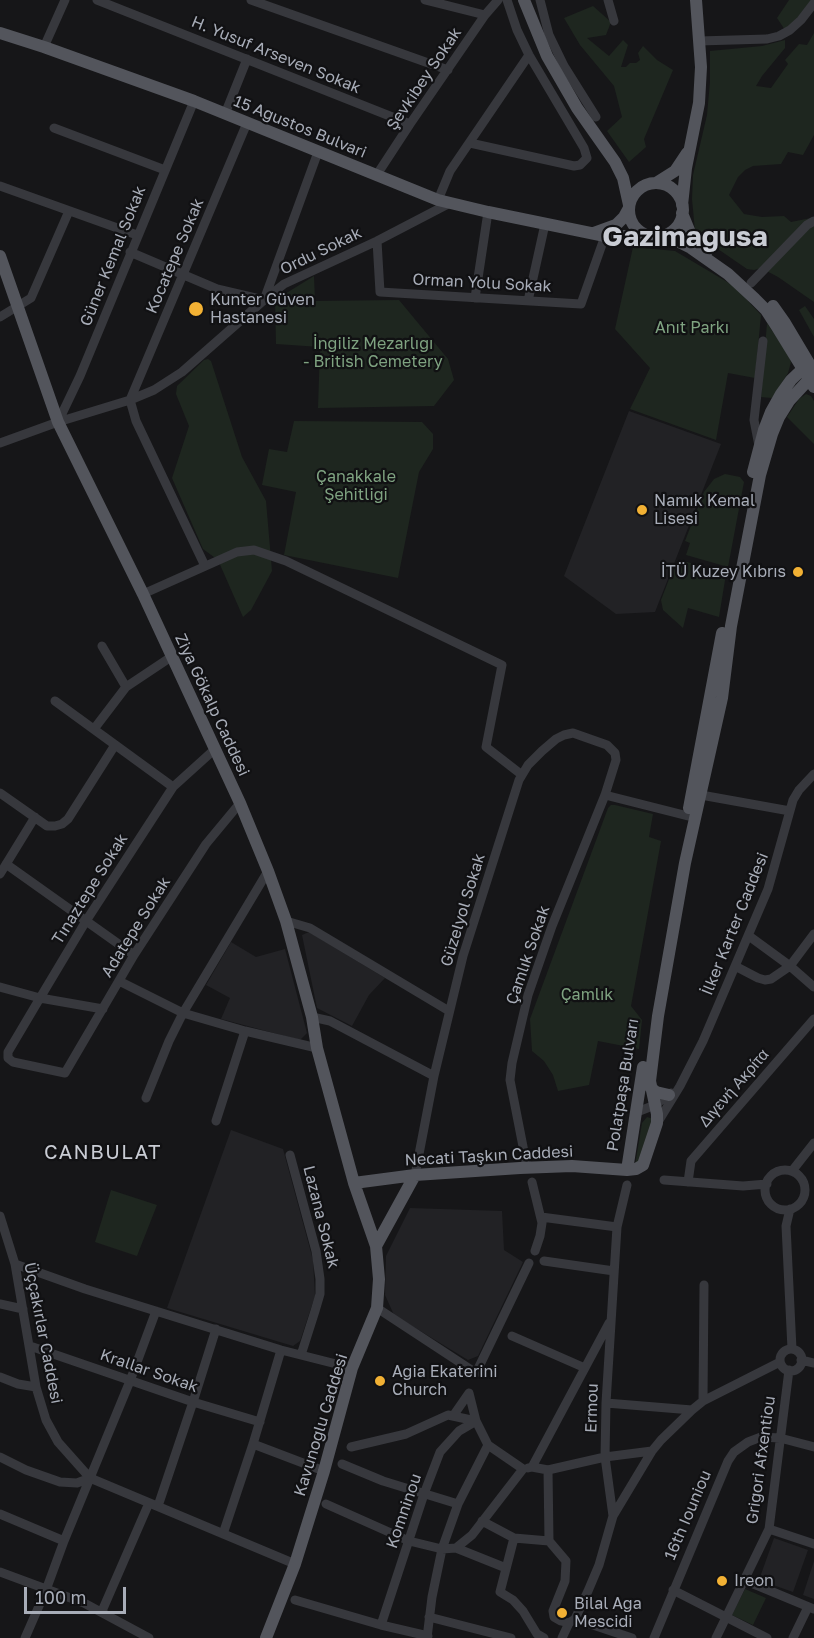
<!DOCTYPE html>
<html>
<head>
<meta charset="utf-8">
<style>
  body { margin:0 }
  #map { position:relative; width:814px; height:1638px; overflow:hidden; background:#161618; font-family:"Golos Text",sans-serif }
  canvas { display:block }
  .scale { position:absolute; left:24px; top:1587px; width:102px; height:27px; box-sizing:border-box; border:3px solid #a8adb8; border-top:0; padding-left:8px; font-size:18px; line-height:21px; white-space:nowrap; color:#a8adb8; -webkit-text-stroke:4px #111113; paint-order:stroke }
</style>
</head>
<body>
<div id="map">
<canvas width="814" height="1638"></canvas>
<div class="scale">100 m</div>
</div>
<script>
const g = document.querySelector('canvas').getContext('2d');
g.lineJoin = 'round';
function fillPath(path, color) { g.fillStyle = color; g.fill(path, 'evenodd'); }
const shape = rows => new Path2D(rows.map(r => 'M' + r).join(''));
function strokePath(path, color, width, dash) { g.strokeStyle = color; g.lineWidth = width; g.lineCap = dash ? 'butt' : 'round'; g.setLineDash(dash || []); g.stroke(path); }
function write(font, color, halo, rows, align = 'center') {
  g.font = font + ' "Golos Text",sans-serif'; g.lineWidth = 4.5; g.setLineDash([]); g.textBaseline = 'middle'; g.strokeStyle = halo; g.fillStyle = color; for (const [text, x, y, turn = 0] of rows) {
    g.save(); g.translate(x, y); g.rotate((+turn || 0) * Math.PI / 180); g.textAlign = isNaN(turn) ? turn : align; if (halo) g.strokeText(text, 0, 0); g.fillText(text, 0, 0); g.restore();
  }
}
fillPath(shape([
  [629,411,721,444,655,612,616,614,564,576],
  [309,932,385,978,369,995,352,1026,317,1008,302,935],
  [231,942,256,957,285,949,307,1033,300,1040,221,1019,230,998,206,985],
  [231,1130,283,1149,313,1260,315,1296,300,1341,293,1346,167,1308],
  [410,1208,502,1211,504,1250,523,1262,478,1356,468,1360,394,1315,385,1295,386,1256],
  [774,1538,808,1550,793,1592,759,1580],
  [814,1561,814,1599,803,1595]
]), '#222225');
fillPath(shape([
  [789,0,814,0,804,12,785,30,777,18],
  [593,6,611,22,606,35,587,38,609,56,623,40,628,45,621,67,626,67,630,63,636,63,640,60,638,53,643,46,657,60,673,70,644,139,646,147,629,162,607,131,622,117,614,86,580,45,564,18],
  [814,33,814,135,803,155,788,152,781,164,753,166,745,170,738,177,729,195,744,214,762,217,784,216,791,222,811,218,814,222,814,302,778,277,761,268,754,270,747,269,699,236,695,231,692,199,693,175,707,115,710,82,710,51,762,46,785,40,785,48,762,76,756,86,771,88,788,64,785,60,799,44,807,45],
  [633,247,675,251,734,286,761,315,755,378,728,373,716,440,630,409,650,368,615,329],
  [314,276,315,301,399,300,448,359,454,380,434,406,318,408,320,347,276,344,275,300],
  [805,306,814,319,814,337,799,310],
  [767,323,789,356,791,362,788,373,772,398,761,397],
  [208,359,211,361,242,457,266,501,272,571,251,610,243,617,218,560,203,549,172,478,189,426,176,394,177,386,204,360],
  [806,394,811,396,814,401,814,444,787,417,799,399],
  [294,421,422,422,433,434,433,449,419,472,398,578,284,555,296,492,262,485,269,449,287,452],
  [725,474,740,477,744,482,728,567,686,555,690,543,685,541,704,492,714,479],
  [684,561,726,574,719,617,688,608,683,628,663,610,661,600,673,569,680,571],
  [611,805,615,805,653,814,649,837,661,841,631,1006,642,1020,639,1049,598,1041,589,1085,558,1091,553,1075,544,1061,532,1051,530,1019,608,808],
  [647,1117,654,1119,642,1161,635,1165,642,1123],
  [111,1190,157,1205,137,1256,95,1242],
  [745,1589,766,1598,753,1625,732,1615]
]), '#1e261f');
strokePath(shape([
  [97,0,410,124],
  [251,0,448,70],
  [425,0,485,15],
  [540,0,549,35,564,66,596,117],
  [608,0,614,21],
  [699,41,767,39,779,36,790,30,801,20,814,3],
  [44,47,65,0],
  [225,114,247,59],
  [54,128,165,170],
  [470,143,574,166,580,165,587,158,584,148,529,55,517,30,507,0],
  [376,176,410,124,485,15,498,0],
  [0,186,137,235],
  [438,200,450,171,529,55],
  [377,241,380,292,581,304,605,236],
  [130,252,217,289,264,300,318,152],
  [751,283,807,225,814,221],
  [475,298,488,212],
  [528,301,545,224],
  [0,317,31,298,69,211],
  [58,422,80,376,194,101],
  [0,443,58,422,130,400,154,390,182,372,264,300,284,284,377,241,450,203],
  [759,446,754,420,763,341],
  [205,566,136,421,130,400,247,123],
  [143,594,237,552,254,550,286,561,502,665,486,747,522,775],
  [102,646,126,687],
  [55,701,173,787],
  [94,729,126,687,171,657],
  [215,749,173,787,86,921,40,998,8,1052,8,1058,13,1062,65,1073,134,955,206,844,240,803],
  [0,793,47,826,55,826,62,824,68,819,115,745],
  [605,795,688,816],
  [701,795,790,811],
  [6,864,134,955],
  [0,874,35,817],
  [286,921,310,928,449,1011],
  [749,936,790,966,814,987],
  [735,966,758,978,765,980,771,979,790,966,814,934],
  [119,981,183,1013,245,1031,317,1048],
  [0,987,40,998,103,1009],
  [312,1017,330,1021,434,1076],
  [146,1098,169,1041,183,1013,268,871],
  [637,1112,655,1105,671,1093],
  [216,1121,245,1031],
  [658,1122,680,1086,703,1041,768,889,793,800,799,790,814,774],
  [290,1155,316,1251,320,1279,320,1294,315,1311,301,1355],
  '765 1190a20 20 0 1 1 40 0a20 20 0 1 1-40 0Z',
  [792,1171,814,1143],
  [415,1175,434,1076,463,956,519,780,528,765,542,751,556,739,564,735,573,733,607,745,615,753,616,760,605,795,552,926,528,995,512,1063,510,1080,527,1167],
  [664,1180,743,1186,767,1184],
  [532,1182,542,1223,540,1236,535,1251],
  [688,1182,691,1161,814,1019],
  [790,1209,786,1226,792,1349],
  [0,1216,15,1264,36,1387,46,1420,58,1442,90,1478,295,1564],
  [541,1217,617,1227],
  [544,1261,614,1271],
  [15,1264,85,1289,281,1350,352,1368],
  [0,1304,23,1309],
  [377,1308,476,1373,529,1263],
  [512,1336,585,1368],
  [30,1346,193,1402,260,1422],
  '780 1360a11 11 0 1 1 22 0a11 11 0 1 1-22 0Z',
  [801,1360,814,1363],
  [0,1377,18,1384,36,1387],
  [469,1393,476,1421,488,1445,523,1469],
  [703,1401,704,1285],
  [606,1403,692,1410],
  [453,1416,469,1393],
  [253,1444,324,1471],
  [351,1447,406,1434,448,1415,476,1421],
  [0,1457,26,1470,60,1482,77,1483,90,1478],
  [342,1464,383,1481,458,1504],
  [532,1467,609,1323],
  [528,1468,532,1467,548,1470,605,1457,652,1451],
  [548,1470,549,1541,566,1561,565,1581,553,1611,554,1617,561,1621,569,1623],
  [326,1504,409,1541,442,1549,456,1548,472,1535,523,1469],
  [158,1506,193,1402,216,1329],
  [0,1514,64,1541],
  [613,1516,652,1451,661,1440,692,1410,703,1401,780,1362],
  [482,1521,514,1538,549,1541],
  [769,1529,814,1544],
  [223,1534,253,1444,281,1350],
  [514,1538,500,1592,513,1600,523,1611,537,1634,544,1638],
  [456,1548,506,1568],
  [0,1572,84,1603,149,1638],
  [744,1580,814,1609],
  [673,1590,767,1638],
  [295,1600,381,1625,428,1636],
  [102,1611,149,1503],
  [429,1617,511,1638],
  [575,1619,632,1638],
  [381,1625,424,1494,440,1452,459,1431,476,1421],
  [25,1638,46,1590,64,1541,130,1381,156,1311],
  [427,1638,432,1597,442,1549,458,1504,488,1445],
  [562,1638,569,1623,575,1619,588,1591,599,1565,613,1516,605,1457,606,1403,617,1227,627,1185],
  [654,1638,728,1461,734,1452,748,1442,761,1437,780,1438,814,1447],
  [716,1638,769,1529,789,1370],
  [793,1638,808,1607]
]), '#37383d', 9);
strokePath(shape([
  [524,0,547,56,577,108,615,162,623,178,629,205],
  [0,33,44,47,194,101,438,200,488,212,605,236,647,236],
  [656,183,675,171,687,153],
  '629 210a27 27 0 1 1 54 0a27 27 0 1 1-54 0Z',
  [682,205,686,168,699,103,701,67,696,0],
  [682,213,691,235,695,241,707,251],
  [594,233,616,225,624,217,629,208],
  [663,236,681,243,691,248,728,274,755,299,766,310,777,327,814,387],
  [0,256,58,422,143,594,240,803,268,871,286,921,312,1017,317,1048,354,1183,376,1246,379,1279,377,1308,352,1368,324,1471,295,1564,266,1638],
  [773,306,785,323,813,370],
  [753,472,764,430,771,412,781,394,791,380,809,363],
  [689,808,722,633],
  [651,1088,656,1092,669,1095],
  [627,1170,643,1067],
  [354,1183,415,1175,520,1168,572,1166,627,1170,636,1169,643,1165,657,1123,657,1114,650,1081,658,1016,685,863,722,698,731,626,760,475,772,434,779,417,789,401,814,374],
  [376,1246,415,1175]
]), '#53555c', 12);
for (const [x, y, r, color] of [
  [196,309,8,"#f2b134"],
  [642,510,6,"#f2b134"],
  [798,572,6,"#f2b134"],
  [380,1381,6,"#f2b134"],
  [722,1581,6,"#f2b134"],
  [562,1613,6,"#f2b134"]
]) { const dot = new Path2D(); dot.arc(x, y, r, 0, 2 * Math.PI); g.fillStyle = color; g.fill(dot); strokePath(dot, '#111113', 2); }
write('16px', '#a8adb8', '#111113', [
  ["H. Yusuf Arseven Sokak",276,55,22],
  ["Şevkibey Sokak",424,79,-56],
  ["15 Ağustos Bulvari",300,127,22],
  ["Ordu Sokak",321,251,-26],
  ["Güner Kemal Sokak",113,256,-68],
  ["Kocatepe Sokak",175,256,-67],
  ["Orman Yolu Sokak",482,283,3],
  ["Ziya Gökalp Caddesi",212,705,65],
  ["Tınaztepe Sokak",90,889,-58],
  ["Güzelyol Sokak",463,910,-73],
  ["İlker Karter Caddesi",735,924,-68],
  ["Adatepe Sokak",136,927,-58],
  ["Çamlık Sokak",528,955,-71],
  ["Polatpaşa Bulvarı",623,1085,-81],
  ["Διγενή Ακρίτα",734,1088,-49],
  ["Necati Taşkın Caddesi",489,1156,-3],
  ["Lazana Sokak",321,1217,76],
  ["Üççakırlar Caddesi",43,1333,79],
  ["Krallar Sokak",149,1371,19],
  ["Ermou",592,1408,-88],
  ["Kavunoğlu Caddesi",321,1425,-73],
  ["Grigori Afxentiou",761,1460,-82],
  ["Komninou",404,1511,-71],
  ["16th Iouniou",688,1515,-67]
]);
write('16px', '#a8adb8', '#111113', [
  ["Kunter Güven",210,300],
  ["Hastanesi",210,318],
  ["Namık Kemal",654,501],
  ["Lisesi",654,519],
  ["İTÜ Kuzey Kıbrıs",786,572,"right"],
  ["Agia Ekaterini",392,1372],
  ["Church",392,1390],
  ["Ireon",734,1581],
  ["Bilal Ağa",574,1604],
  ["Mescidi",574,1622]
], 'left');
write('16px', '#7fa381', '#111113', [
  ["Anıt Parkı",692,328],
  ["İngiliz Mezarlığı",373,344],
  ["- British Cemetery",373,362],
  ["Çanakkale",356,477],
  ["Şehitliği",356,495],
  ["Çamlık",587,995]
]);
g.letterSpacing = '1.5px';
write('20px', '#c9ccd4', '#111113', [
  ["CANBULAT",103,1153]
]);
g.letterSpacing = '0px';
write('bold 28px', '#c9ccd4', '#111113', [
  ["Gazimağusa",685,237]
]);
</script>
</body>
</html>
